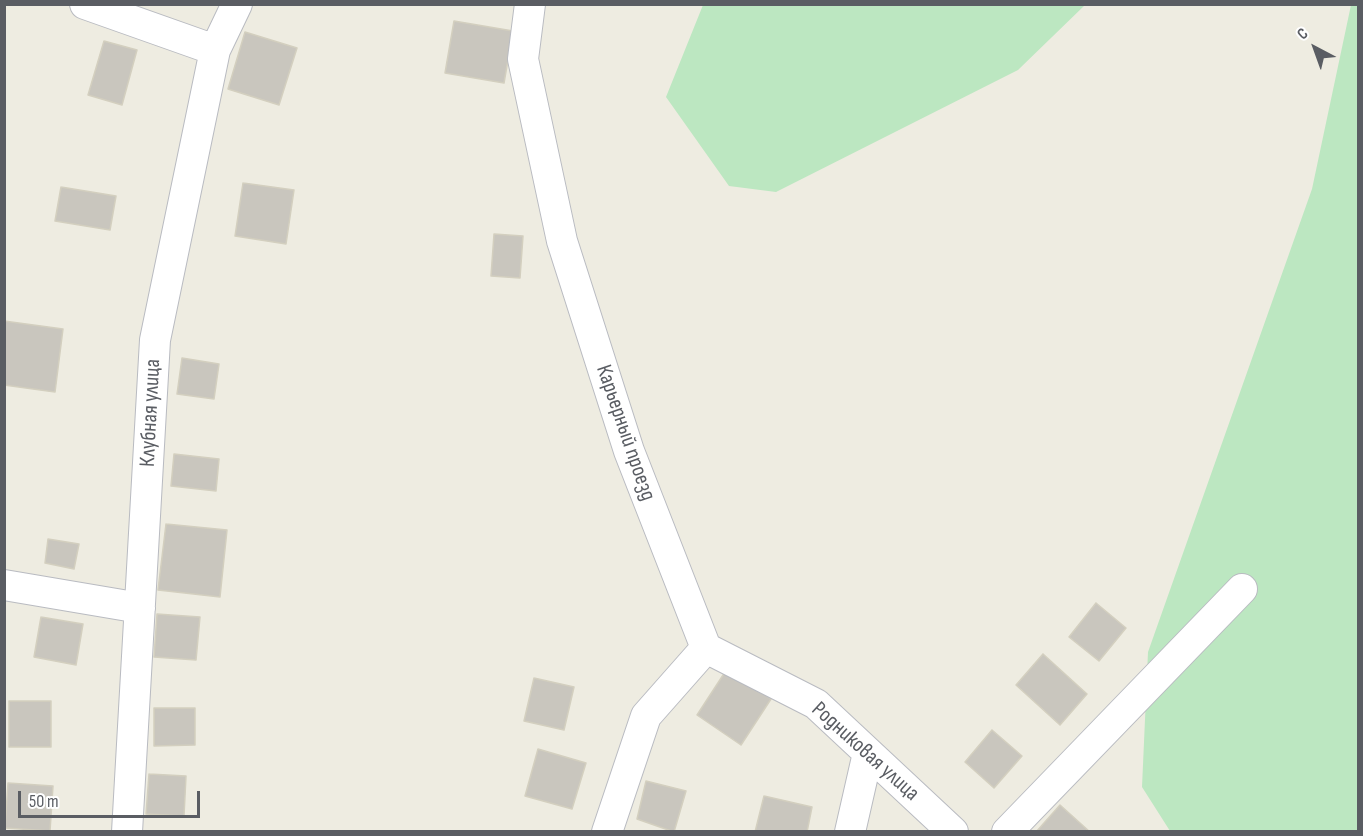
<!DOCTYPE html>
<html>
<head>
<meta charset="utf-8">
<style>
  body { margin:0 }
  #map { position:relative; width:1363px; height:836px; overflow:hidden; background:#eeece1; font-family:"Sofia Sans Condensed",sans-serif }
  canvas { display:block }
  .frame { position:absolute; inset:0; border:6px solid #5a5d63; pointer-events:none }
  .north { position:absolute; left:1285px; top:18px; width:60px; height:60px; -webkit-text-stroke:4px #fff; paint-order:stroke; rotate:319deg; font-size:16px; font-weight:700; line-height:24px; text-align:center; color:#5a5d63 }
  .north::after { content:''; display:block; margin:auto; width:21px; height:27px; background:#5a5d63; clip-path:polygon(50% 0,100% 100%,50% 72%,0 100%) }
  .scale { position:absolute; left:18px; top:791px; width:182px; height:27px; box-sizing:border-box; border:3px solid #5a5d63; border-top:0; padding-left:8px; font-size:18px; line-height:21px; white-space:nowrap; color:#5a5d63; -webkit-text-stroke:4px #fff; paint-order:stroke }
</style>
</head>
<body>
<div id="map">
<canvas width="1363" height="836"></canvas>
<div class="frame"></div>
<div class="north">С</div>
<div class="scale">50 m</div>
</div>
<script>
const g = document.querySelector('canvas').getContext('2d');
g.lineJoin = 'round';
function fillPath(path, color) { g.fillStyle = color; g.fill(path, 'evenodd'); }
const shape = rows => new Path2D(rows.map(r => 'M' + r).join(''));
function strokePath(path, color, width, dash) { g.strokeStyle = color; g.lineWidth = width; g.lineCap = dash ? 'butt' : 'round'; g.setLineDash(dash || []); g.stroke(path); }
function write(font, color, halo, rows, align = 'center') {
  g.font = font + ' "Sofia Sans Condensed",sans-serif'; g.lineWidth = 4.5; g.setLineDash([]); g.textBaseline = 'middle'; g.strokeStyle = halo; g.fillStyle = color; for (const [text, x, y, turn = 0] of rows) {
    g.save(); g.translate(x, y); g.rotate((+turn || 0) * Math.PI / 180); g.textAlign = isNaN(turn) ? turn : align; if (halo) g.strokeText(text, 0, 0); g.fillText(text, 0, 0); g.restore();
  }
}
fillPath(shape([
  [703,5,703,4,1085,5,1018,70,776,192,729,186,666,97],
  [1351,5,1358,5,1358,831,1170,831,1142,787,1148,652,1312,189]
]), '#bce7c1');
const building = shape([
  [454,21,513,31,504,83,445,73,454,21],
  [245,32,297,48,279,105,228,89,245,32],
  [104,41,137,50,122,105,88,95,104,41],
  [243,183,294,190,286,244,235,236,243,183],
  [61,187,116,196,110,230,55,221,61,187],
  [494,234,523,236,520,278,491,276,494,234],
  [4,321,63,329,55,392,4,385,4,321],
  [182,358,219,364,214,399,177,394,182,358],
  [174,454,219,459,216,491,171,486,174,454],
  [166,524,227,530,220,597,158,590,166,524],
  [48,539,79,544,74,569,45,563,48,539],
  [1096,603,1126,628,1099,661,1069,637,1096,603],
  [157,614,200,617,196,660,154,657,157,614],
  [41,617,83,624,76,665,34,657,41,617],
  [1043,654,1087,694,1060,725,1016,685,1043,654],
  [727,669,771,699,741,745,697,715,727,669],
  [534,678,574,687,564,730,524,721,534,678],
  [9,701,51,701,51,747,9,747,9,701],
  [154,708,195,708,195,745,154,746,154,708],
  [992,730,1022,756,994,788,965,762,992,730],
  [538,749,586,763,572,809,525,796,538,749],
  [149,774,186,776,184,816,146,814,149,774],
  [646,781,686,791,674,832,637,819,646,781],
  [8,783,53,786,50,831,5,828,8,783],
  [764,796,812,807,807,832,755,832,764,796],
  [1060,805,1090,832,1036,832,1060,805]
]);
fillPath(building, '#c9c6be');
strokePath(building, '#d3cfbf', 1.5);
const minor = shape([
  [85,4,215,50],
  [530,4,523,59,562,241,629,451,706,648],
  [4,585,140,608],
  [706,648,816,704,953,832],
  [127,832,155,340,215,50,237,4],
  [607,832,646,716,706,648],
  [850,832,868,753],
  [1007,832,1242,589]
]);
strokePath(minor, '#b9bbc1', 32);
strokePath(minor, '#fff', 30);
write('22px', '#5a5d63', '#fff', [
  ["Клубная улица",151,413,-87],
  ["Карьерный проезд",625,433,71],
  ["Родниковая улица",865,752,42]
]);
</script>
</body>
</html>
